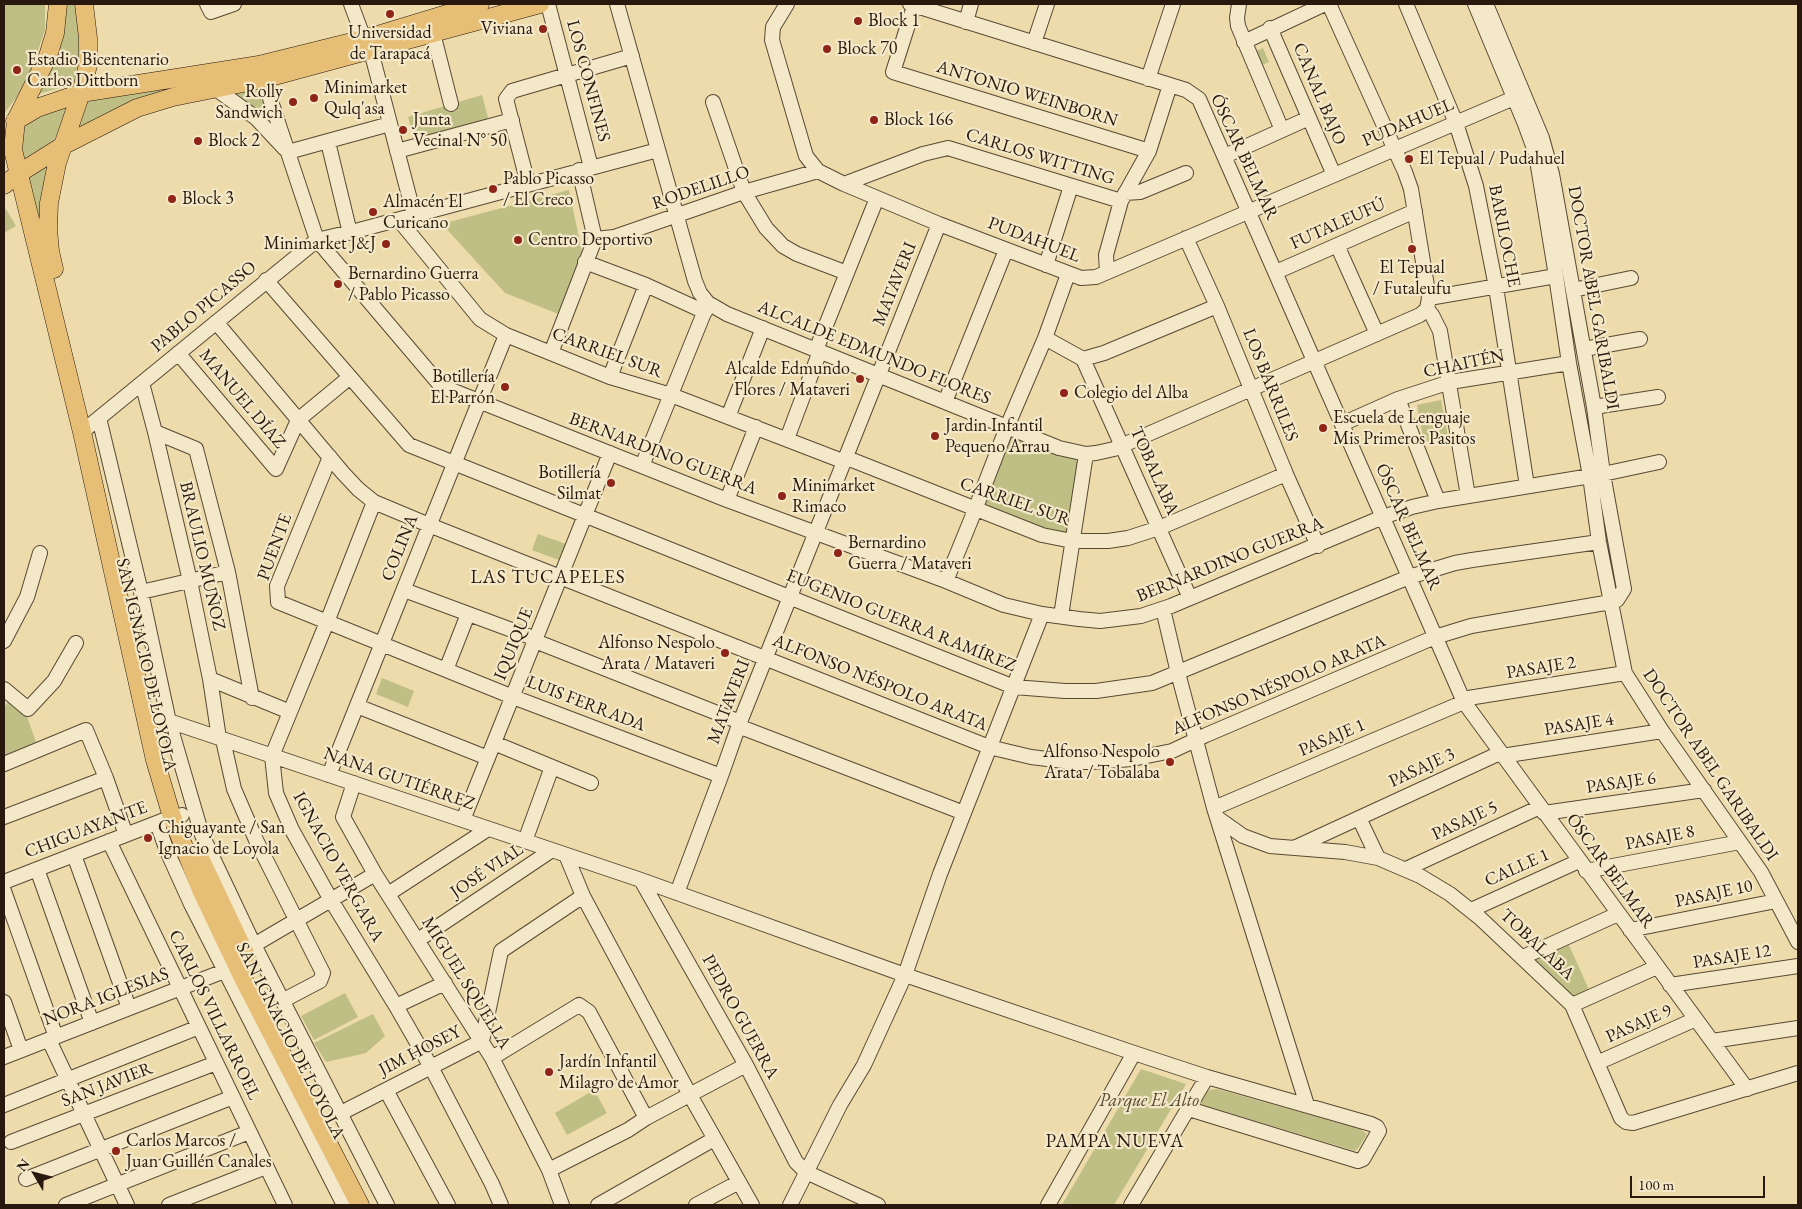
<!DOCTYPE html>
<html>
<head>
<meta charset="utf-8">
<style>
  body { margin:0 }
  #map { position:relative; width:1802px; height:1209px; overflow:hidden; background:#eddbab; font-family:"EB Garamond",serif }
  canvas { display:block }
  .frame { position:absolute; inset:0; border:5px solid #28180d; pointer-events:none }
  .north { position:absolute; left:10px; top:1149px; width:50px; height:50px; -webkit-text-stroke:4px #f3e8c8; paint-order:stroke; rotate:307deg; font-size:14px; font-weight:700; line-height:20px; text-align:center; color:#28180d }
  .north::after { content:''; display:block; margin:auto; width:18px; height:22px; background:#28180d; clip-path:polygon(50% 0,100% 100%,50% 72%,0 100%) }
  .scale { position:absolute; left:1630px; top:1176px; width:135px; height:22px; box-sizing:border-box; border:2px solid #28180d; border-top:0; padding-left:6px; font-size:15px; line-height:18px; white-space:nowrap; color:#28180d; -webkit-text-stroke:4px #f3e8c8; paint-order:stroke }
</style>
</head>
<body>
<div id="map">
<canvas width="1802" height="1209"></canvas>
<div class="frame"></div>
<div class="north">N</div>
<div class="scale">100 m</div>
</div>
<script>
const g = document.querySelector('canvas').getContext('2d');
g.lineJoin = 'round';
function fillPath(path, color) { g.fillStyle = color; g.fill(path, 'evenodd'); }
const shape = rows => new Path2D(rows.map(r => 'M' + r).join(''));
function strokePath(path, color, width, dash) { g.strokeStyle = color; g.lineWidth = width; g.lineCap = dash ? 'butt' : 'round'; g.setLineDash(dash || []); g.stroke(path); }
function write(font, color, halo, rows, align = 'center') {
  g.font = font + ' "EB Garamond",serif'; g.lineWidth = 4.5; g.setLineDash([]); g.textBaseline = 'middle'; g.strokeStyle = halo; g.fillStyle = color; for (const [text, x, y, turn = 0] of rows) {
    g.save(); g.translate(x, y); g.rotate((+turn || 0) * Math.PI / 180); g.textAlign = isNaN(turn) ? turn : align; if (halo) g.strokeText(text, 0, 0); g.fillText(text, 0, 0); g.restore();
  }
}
fillPath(shape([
  [4,4,45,4,45,30,36,56,26,84,4,114],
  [63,4,78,4,82,67,76,83,32,96],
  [1263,48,1269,62,1259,66,1251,53],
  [248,70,73,132,82,100],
  [258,86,263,89,278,133,230,91],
  [482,95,490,125,416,144,408,117],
  [65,105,68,111,57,135,52,143,27,160,20,155,20,130,30,116],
  [52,157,43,239,24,176],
  [569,190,583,257,561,315,505,293,442,224],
  [6,209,16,226,4,233,4,210],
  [1441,400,1448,437,1424,442,1417,405],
  [1012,437,1057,455,1074,459,1082,464,1066,536,986,510,982,504,1008,439],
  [538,534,566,544,559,560,532,550],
  [382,678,414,691,408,707,376,694],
  [10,700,27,717,38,747,4,757,4,707],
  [1568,943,1590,992,1577,997,1570,995,1536,966,1536,958],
  [345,993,358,1017,314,1040,301,1016],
  [373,1014,385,1036,366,1053,326,1062,314,1043],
  [1141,1069,1186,1084,1114,1205,1062,1205],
  [1217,1089,1360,1129,1367,1134,1359,1147,1355,1151,1200,1104,1209,1090],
  [594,1090,607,1113,567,1135,555,1113]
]), '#bfbe84');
const minor = shape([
  [207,4,211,12,234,4],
  [351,4,364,39],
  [548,4,591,167],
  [617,4,695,281,700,293,708,303,727,314,1059,448,1086,454,1096,453,1114,449,1420,315,1427,309],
  [787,4,773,27,772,40,806,156,818,171,844,184,939,224,1081,278,1096,277,1514,98],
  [910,4,1186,90,1199,99,1464,702,1747,1089],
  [1239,4,1237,18,1238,26,1282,130],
  [1329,4,1405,172,1411,189,1429,298,1427,309],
  [1406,4,1456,123,1476,186,1496,287,1527,486],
  [1475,4,1525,124,1536,154,1556,276,1569,363,1590,476,1599,542,1625,673,1662,731,1761,872,1798,942],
  [914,6,893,72,1149,151],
  [966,22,971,4],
  [1270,28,1334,175],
  [433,33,451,104],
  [1244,42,1325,4],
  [1034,43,1047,4],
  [371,51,414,215],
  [261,71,317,240,441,386,727,500,946,581,1004,605,1042,614,1079,619,1100,621,1141,616,1171,606,1383,517,1412,507,1438,501,1603,474,1659,462],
  [1148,79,1173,4],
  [216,89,256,118,285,149],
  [713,102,744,192,766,228,783,246,797,254,847,273],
  [328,142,350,233],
  [397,151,512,120],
  [288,152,390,124],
  [1225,156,1309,118],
  [528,184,506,99,512,91,632,56],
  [844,184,923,154,948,148,1121,201],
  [1125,193,1140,192,1186,173],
  [399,220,480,319,506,335,610,377,671,395,845,462],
  [1186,238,1217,306,1286,474,1318,546],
  [595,239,614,237,744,192,818,171],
  [1337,245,1377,334],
  [585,262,646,285,705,312],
  [1046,265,1071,186],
  [1107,272,1106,255,1121,201,1149,151,1170,85],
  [1276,272,1415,211],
  [266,280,409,445,1014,687,1065,691,1096,691,1152,683,1409,577,1455,563,1472,560,1599,542],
  [1573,290,1631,278],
  [1429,298,1556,276],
  [1427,309,1432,315,1440,331,1468,496],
  [216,322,343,473,358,489,374,502,429,525,989,747,1031,757,1072,762,1092,762,1132,759,1172,751,1206,735,1435,637,1471,626,1611,602,1617,600,1624,589,1603,474,1594,407,1552,174,1542,138,1486,4],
  [1045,338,1083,359,1104,353,1217,306],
  [1584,349,1640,339],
  [816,350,877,198],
  [178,353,276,469,298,420,350,377],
  [551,353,595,239,579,170],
  [1083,359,1190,598],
  [610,377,646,285],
  [142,383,155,432,190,581,210,679,219,738],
  [1398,399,1438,501],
  [945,402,1006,250],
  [1594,407,1658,397],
  [728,417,763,328],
  [99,418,141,592,169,722,202,835,254,945,387,1205],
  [1342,424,1398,399,1450,382,1569,363],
  [82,432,317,240,359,230,658,150],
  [155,432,196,449,228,572,252,698],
  [787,439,820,351],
  [330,457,277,586,278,602,513,697,721,776],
  [847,458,1042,535,1072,541,1108,541,1128,538,1159,528,1286,474],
  [642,466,708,303],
  [727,500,756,427],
  [374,502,327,622,272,756,276,793,292,830,331,900,396,1006,431,1067,492,1184,501,1205],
  [946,581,975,510,1007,427,1045,338,1068,274],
  [404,590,536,639],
  [141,592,228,572],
  [1163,609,1178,673,1214,808,1307,1105],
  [1061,616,1086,454],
  [4,641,27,597,40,553],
  [535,641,740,722],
  [446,670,468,614],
  [210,679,290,712],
  [4,689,28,709,54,681,76,643],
  [1462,699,1625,673],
  [357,706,488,758],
  [145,713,641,880,905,975,1134,1053,1207,1077,1371,1124,1377,1127,1379,1131,1363,1159,1358,1161,1189,1109],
  [738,726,964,813],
  [223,740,234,789,256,840,323,973,320,981,282,1001],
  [494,743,591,783],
  [1502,756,1662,731],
  [4,764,86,730,106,778,126,835],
  [329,775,506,335],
  [354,783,343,817,375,874,492,1058,549,1170,562,1205],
  [1214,808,1464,702],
  [1544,813,1704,790],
  [4,817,106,778],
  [1359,818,1378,858],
  [1219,819,1243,836,1270,846,1345,852,1378,858,1420,876,1450,894,1480,918,1572,1005,1621,1118,1626,1122,1633,1123,1798,1073],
  [463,820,610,453],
  [157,823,167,851,191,904,344,1205],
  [109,841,285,1205],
  [525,841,552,767],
  [1296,847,1500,753],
  [74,855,129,1008],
  [566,855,583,896,690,1095,752,1205],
  [37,869,92,1023],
  [1406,869,1540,807],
  [1586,871,1740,842],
  [641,880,746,1065,796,1162,806,1172,878,1205],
  [4,882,172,817,182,815],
  [4,891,56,1037],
  [677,893,721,776,740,722,939,224],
  [388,894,488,829],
  [1471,910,1579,861],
  [1630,930,1776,901],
  [418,940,552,850],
  [254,945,375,874],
  [1523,957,1618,914],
  [1670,985,1798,966],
  [4,1002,21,1050],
  [1572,1005,1657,967],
  [396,1006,445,983],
  [49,1040,127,1205],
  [482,1041,501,951,583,896],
  [1712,1041,1798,1028],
  [4,1057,232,968],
  [492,1058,579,1005,589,1012,646,1118],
  [1597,1063,1696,1019],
  [386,1090,448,1205],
  [4,1105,199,1027],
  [339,1114,482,1041],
  [11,1142,216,1063],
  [549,1170,628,1130,646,1118,746,1065],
  [26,1179,233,1097],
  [66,1205,249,1132],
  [169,1205,266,1167],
  [598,1205,714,1139],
  [696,1205,739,1182],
  [790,1205,840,1105,864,1065,905,975,940,874,1042,614],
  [1048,1205,1134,1053],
  [1131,1205,1207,1077]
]);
const major = shape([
  [58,4,55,33,48,56,16,120,13,150,82,432,155,760,172,817,202,892,243,978,360,1205],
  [15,121,37,108,81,93,259,65,364,39,480,4],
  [4,185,18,174,64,145,137,108,173,97,263,79,540,4],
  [54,269,50,251,48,229,49,203,57,163,81,93,88,65,88,38,84,4],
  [198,854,251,966]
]);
strokePath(minor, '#594934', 16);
strokePath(major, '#28180d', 19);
strokePath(minor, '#f3e8c8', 14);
strokePath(major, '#e6be76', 18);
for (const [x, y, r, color] of [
  [390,14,5,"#8f2418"],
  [858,21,5,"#8f2418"],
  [543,29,5,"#8f2418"],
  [827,49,5,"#8f2418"],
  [17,70,5,"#8f2418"],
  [314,98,5,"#8f2418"],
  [293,102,5,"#8f2418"],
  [874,120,5,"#8f2418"],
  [403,130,5,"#8f2418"],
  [198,141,5,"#8f2418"],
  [1409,159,5,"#8f2418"],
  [493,189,5,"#8f2418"],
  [172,199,5,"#8f2418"],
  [373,212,5,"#8f2418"],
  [518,240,5,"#8f2418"],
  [386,244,5,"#8f2418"],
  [1412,249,5,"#8f2418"],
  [338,284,5,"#8f2418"],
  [860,379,5,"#8f2418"],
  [505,387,5,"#8f2418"],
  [1064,393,5,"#8f2418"],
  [1323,428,5,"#8f2418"],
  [935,436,5,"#8f2418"],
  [611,483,5,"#8f2418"],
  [782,496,5,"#8f2418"],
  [838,553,5,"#8f2418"],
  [725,653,5,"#8f2418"],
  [1170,762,5,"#8f2418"],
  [148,838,5,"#8f2418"],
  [549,1072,5,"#8f2418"],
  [116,1151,5,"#8f2418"]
]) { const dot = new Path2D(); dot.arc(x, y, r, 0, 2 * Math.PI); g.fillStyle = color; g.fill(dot); strokePath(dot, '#f3e8c8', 2); }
write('18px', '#28180d', '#f3e8c8', [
  ["Block 1",868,21],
  ["Viviana",533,29,"right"],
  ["Universidad",390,33,"center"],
  ["de Tarapacá",390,54,"center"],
  ["Block 70",837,49],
  ["Estadio Bicentenario",27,60],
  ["Carlos Dittborn",27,81],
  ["Minimarket",324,88],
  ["Qulq'asa",324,109],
  ["Rolly",283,92,"right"],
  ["Sandwich",283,113,"right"],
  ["Junta",413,120],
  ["Vecinal N° 50",413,141],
  ["Block 166",884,120],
  ["Block 2",208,141],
  ["El Tepual / Pudahuel",1419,159],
  ["Pablo Picasso",503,179],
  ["/ El Creco",503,200],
  ["Block 3",182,199],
  ["Almacén El",383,202],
  ["Curicano",383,223],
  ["Centro Deportivo",528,240],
  ["Minimarket J&J",376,244,"right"],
  ["El Tepual",1412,268,"center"],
  ["/ Futaleufu",1412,289,"center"],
  ["Bernardino Guerra",348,274],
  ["/ Pablo Picasso",348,295],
  ["Alcalde Edmundo",850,369,"right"],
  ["Flores / Mataveri",850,390,"right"],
  ["Botillería",495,377,"right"],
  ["El Parrón",495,398,"right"],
  ["Colegio del Alba",1074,393],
  ["Escuela de Lenguaje",1333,418],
  ["Mis Primeros Pasitos",1333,439],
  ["Jardin Infantil",945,426],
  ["Pequeno Arrau",945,447],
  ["Botillería",601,473,"right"],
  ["Silmat",601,494,"right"],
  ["Minimarket",792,486],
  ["Rimaco",792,507],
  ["Bernardino",848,543],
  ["Guerra / Mataveri",848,564],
  ["Alfonso Nespolo",715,643,"right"],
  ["Arata / Mataveri",715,664,"right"],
  ["Alfonso Nespolo",1160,752,"right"],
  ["Arata / Tobalaba",1160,773,"right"],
  ["Chiguayante / San",158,828],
  ["Ignacio de Loyola",158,849],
  ["Jardín Infantil",559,1062],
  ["Milagro de Amor",559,1083],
  ["Carlos Marcos /",126,1141],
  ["Juan Guillén Canales",126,1162]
], 'left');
write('18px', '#28180d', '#f3e8c8', [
  ["LOS CONFINES",588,81,75],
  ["ANTONIO WEINBORN",1027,94,17],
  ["CANAL BAJO",1319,94,67],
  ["PUDAHUEL",1408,123,-23],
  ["CARLOS WITTING",1040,157,17],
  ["ÓSCAR BELMAR",1244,157,65],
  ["RODELILLO",701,188,-19],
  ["FUTALEUFÚ",1338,224,-24],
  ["BARILOCHE",1504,236,79],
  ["PUDAHUEL",1034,240,21],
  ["MATAVERI",895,284,-68],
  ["DOCTOR ABEL GARIBALDI",1593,298,80],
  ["PABLO PICASSO",204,307,-40],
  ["CARRIEL SUR",607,353,20],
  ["ALCALDE EDMUNDO FLORES",874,353,22],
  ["CHAITÉN",1464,364,-12],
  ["LOS BARRILES",1270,385,68],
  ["MANUEL DÍAZ",242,399,50],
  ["BERNARDINO GUERRA",663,454,21],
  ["TOBALABA",1154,471,66],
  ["CARRIEL SUR",1015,502,19],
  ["ÓSCAR BELMAR",1408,527,66],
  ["PUENTE",275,547,-70],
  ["COLINA",400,548,-68],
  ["BRAULIO MUÑOZ",202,556,77],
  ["BERNARDINO GUERRA",1230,560,-22],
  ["EUGENIO GUERRA RAMÍREZ",901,621,22],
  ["IQUIQUE",514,644,-68],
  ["SAN IGNACIO DE LOYOLA",146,665,77],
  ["PASAJE 2",1541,668,-9],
  ["ALFONSO NÉSPOLO ARATA",880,683,22],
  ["ALFONSO NÉSPOLO ARATA",1279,685,-23],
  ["MATAVERI",729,702,-69],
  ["LUIS FERRADA",586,704,21],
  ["PASAJE 4",1579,725,-9],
  ["PASAJE 1",1332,738,-23],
  ["DOCTOR ABEL GARIBALDI",1710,765,56],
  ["PASAJE 3",1422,768,-25],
  ["NANA GUTIÉRREZ",399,779,19],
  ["PASAJE 6",1621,783,-8],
  ["PASAJE 5",1465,821,-25],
  ["CHIGUAYANTE",86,830,-21],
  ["PASAJE 8",1660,838,-11],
  ["IGNACIO VERGARA",338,867,61],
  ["CALLE 1",1517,868,-24],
  ["JOSÉ VIAL",487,871,-34],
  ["ÓSCAR BELMAR",1610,871,54],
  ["PASAJE 10",1714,894,-12],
  ["TOBALABA",1537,945,43],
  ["PASAJE 12",1732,957,-9],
  ["MIGUEL SQUELLA",466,983,58],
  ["NORA IGLESIAS",106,997,-21],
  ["CARLOS VILLARROEL",214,1015,64],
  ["PEDRO GUERRA",740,1017,61],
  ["PASAJE 9",1639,1024,-24],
  ["SAN IGNACIO DE LOYOLA",290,1041,63],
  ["JIM HOSEY",420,1051,-27],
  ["SAN JAVIER",107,1085,-21]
]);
write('italic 18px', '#554a31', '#f3e8c8', [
  ["Parque El Alto",1149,1101]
]);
g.letterSpacing = '1px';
write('19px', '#28180d', '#f3e8c8', [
  ["LAS TUCAPELES",548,578],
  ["PAMPA NUEVA",1115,1142]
]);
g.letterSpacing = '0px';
</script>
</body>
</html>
